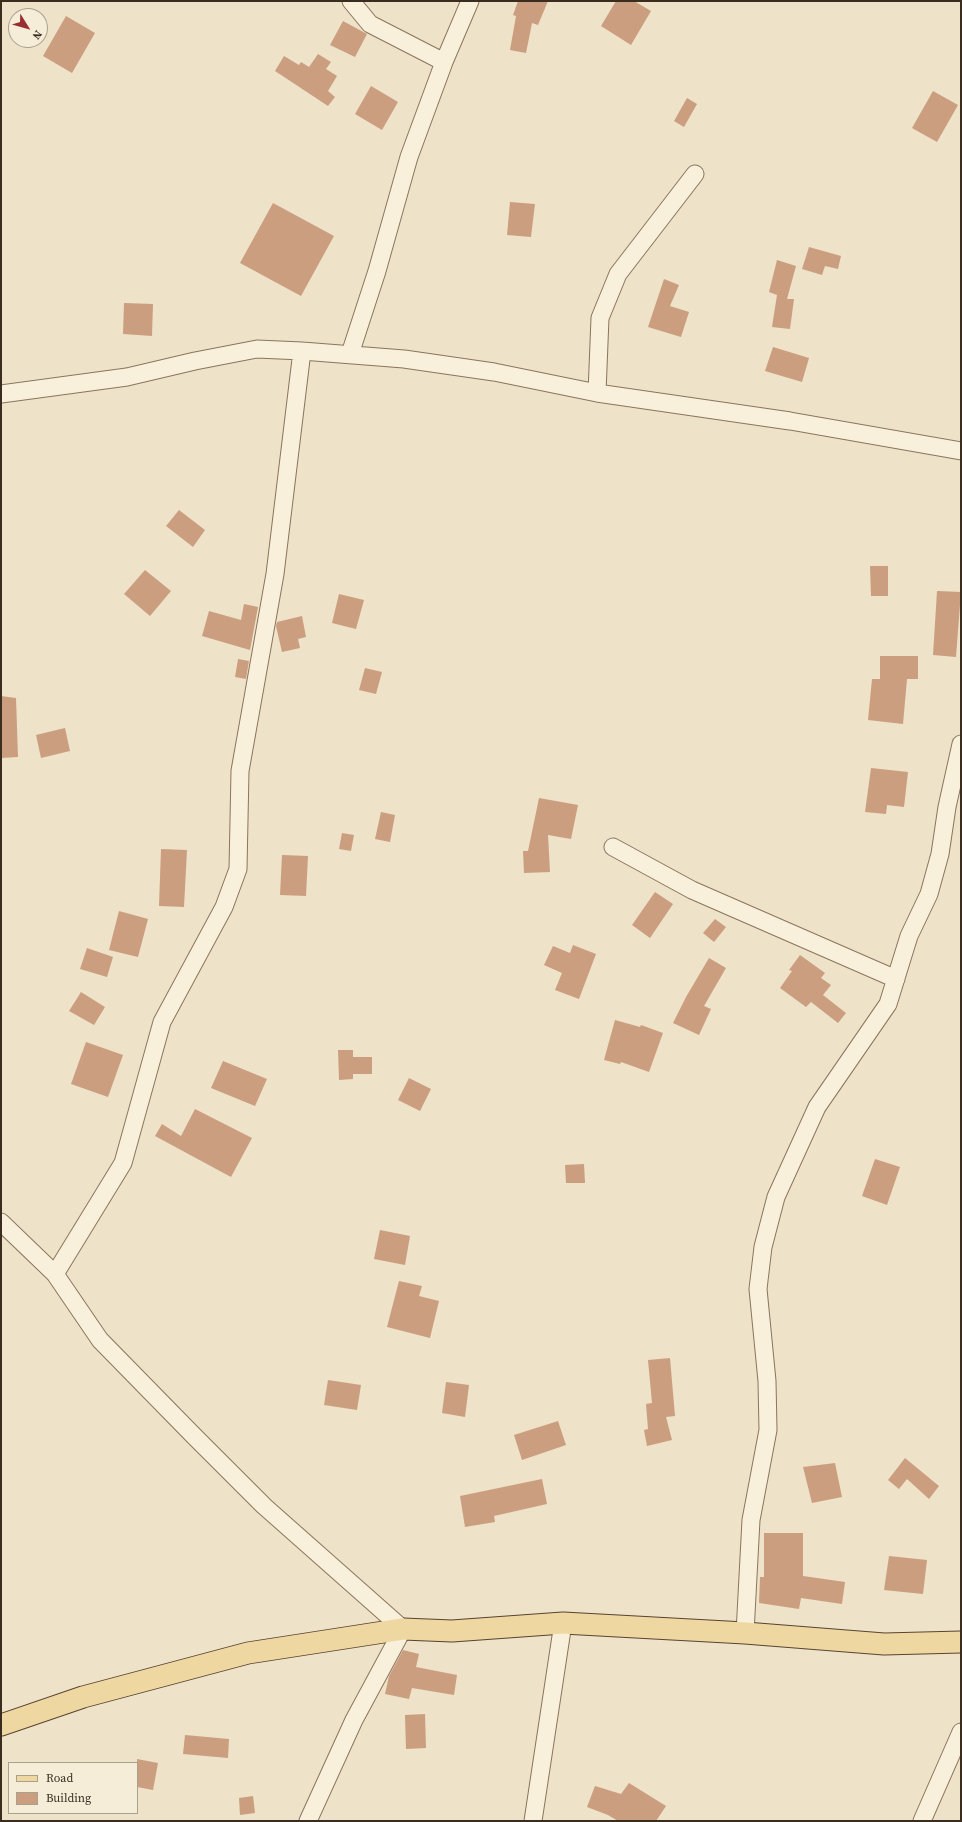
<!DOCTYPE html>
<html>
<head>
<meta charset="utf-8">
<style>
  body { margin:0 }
  #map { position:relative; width:962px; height:1822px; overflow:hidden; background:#eee2c8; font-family:"Source Serif 4",serif }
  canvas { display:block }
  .frame { position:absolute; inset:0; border:2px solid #3a2d20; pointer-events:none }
  .legend { position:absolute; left:8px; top:1762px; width:130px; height:52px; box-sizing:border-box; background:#f5edd8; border:1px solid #aaa08e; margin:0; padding:5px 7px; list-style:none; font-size:12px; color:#3a2d20 }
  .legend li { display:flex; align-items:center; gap:8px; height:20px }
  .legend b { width:20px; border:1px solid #aaa08e }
  .north { position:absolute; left:8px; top:8px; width:40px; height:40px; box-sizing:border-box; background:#f5edd8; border:1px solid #aaa08e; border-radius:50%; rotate:127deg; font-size:11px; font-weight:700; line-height:16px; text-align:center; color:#3a2d20 }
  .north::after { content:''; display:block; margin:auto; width:14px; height:18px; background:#982e30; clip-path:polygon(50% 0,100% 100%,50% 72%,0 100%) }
</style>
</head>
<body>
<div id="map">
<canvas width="962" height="1822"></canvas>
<div class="frame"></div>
<ul class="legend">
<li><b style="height:5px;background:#efd7a2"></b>Road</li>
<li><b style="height:11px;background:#cb9e7f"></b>Building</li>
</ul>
<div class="north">N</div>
</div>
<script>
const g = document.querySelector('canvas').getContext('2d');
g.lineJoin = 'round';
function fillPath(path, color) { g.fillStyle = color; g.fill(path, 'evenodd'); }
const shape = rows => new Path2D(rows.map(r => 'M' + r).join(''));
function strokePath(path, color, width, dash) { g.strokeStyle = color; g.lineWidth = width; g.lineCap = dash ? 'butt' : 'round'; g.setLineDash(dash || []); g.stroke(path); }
fillPath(shape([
  [518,1,548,1,538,25,532,23,526,53,510,50,516,16,513,15],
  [616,1,634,1,651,11,631,45,601,26],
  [66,16,95,33,72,73,43,56],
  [343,21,367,34,355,57,330,45],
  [318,54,331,62,326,69,337,76,328,91,335,97,328,106,275,71,284,56,299,65,301,62,309,67],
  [371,86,398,102,382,130,355,114],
  [933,91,958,105,937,142,912,128],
  [687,98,697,104,684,127,674,121],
  [510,202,535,204,531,237,507,235],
  [273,203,334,236,301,296,240,263],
  [809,247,841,256,838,269,825,266,822,275,802,269],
  [777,260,796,266,787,299,794,299,790,329,772,327,777,295,769,292],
  [664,279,679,285,670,306,689,312,681,337,648,327],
  [124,303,153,304,152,336,123,334],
  [773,347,809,358,802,382,765,371],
  [179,510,205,530,193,547,166,526],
  [870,566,888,566,888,596,871,596],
  [145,570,171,591,150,616,124,594],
  [937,591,961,592,956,657,933,655],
  [339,594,364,600,356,629,332,623],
  [244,604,258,607,250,650,202,636,209,611,241,620],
  [302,616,306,637,298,639,300,648,282,652,276,626,277,622],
  [880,656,918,656,918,679,907,679,903,724,868,720,872,679,880,679],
  [238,659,249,661,246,679,235,677],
  [365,668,382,672,376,694,359,690],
  [1,696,16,698,18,757,1,758],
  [65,728,70,751,41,758,36,735],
  [871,768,908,772,904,807,887,805,886,814,865,812],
  [539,798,578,805,571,839,548,835,550,872,524,873,523,851,528,851],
  [381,812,395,815,390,842,375,839],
  [342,833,354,835,351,851,339,849],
  [161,849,187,850,184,907,159,906],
  [282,855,308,856,306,896,280,895],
  [655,892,673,904,650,938,632,925],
  [119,911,148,919,138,957,109,950],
  [715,919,726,927,714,942,703,933],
  [573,945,596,954,579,999,555,990,562,973,544,965,553,946,570,953],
  [87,948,113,957,107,977,80,969],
  [800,955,825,973,821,978,831,985,823,995,846,1013,838,1023,811,1002,806,1007,780,988,792,971,789,970],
  [709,958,726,968,704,1006,711,1009,699,1035,673,1023,686,997],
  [81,992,105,1007,94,1025,69,1011],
  [615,1020,640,1027,641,1025,663,1033,649,1072,621,1062,620,1064,604,1060],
  [86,1042,123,1055,108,1097,71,1084],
  [338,1050,353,1050,353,1057,372,1057,372,1074,353,1074,353,1079,339,1080],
  [223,1061,267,1079,255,1106,211,1088],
  [409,1078,431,1089,420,1111,398,1100],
  [195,1109,252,1138,231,1177,155,1136,162,1124,181,1136],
  [875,1159,900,1167,887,1205,862,1196],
  [584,1164,585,1183,566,1183,565,1165],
  [380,1230,410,1236,405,1265,374,1259],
  [399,1281,422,1286,419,1296,439,1301,430,1338,387,1327],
  [670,1358,675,1416,666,1417,672,1440,647,1446,644,1430,648,1429,646,1404,652,1403,648,1360],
  [328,1380,361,1385,357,1410,324,1405],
  [446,1382,469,1385,465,1417,442,1413],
  [558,1421,566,1445,522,1460,514,1435],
  [905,1458,939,1486,929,1499,907,1479,899,1489,888,1480],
  [835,1463,842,1497,812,1503,803,1467],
  [542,1479,547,1504,494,1516,495,1522,465,1527,460,1496],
  [764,1533,803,1533,803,1576,845,1582,842,1604,801,1598,799,1609,759,1603,760,1577,764,1577],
  [889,1556,927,1560,923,1594,884,1590],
  [403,1650,419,1654,416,1667,457,1675,454,1695,412,1688,409,1699,385,1694,389,1676],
  [425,1714,426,1748,406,1749,405,1715],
  [185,1735,229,1739,228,1758,183,1754],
  [137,1759,158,1763,153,1790,137,1787],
  [629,1783,666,1806,656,1821,618,1821,608,1815,587,1807,595,1786,621,1794],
  [253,1796,255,1813,240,1815,239,1798]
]), '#cb9e7f');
const minor = shape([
  [351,1,370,24,444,62],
  [350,354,377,271,409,157,444,62,470,1],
  [597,393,600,318,618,274,695,174],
  [1,394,127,377,195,361,257,349,302,351,404,359,494,372,597,393,790,421,961,451],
  [613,847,692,890,896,979],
  [1,1222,55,1274,100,1340,194,1436,264,1506,403,1629,354,1720,308,1821],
  [55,1274,123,1163,162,1022,224,907,238,869,240,771,275,574,302,351],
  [745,1633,751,1520,768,1430,767,1381,758,1289,763,1247,776,1197,817,1107,888,1004,909,936,929,894,940,854,947,807,961,744],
  [533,1821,563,1623],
  [922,1821,961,1732]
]);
const major = shape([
  [1,1725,83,1697,248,1653,403,1629,452,1631,563,1623,745,1633,884,1644,961,1642]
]);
strokePath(minor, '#8a755d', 19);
strokePath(major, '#584331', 23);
strokePath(minor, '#f8f0db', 17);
strokePath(major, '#efd7a2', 21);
</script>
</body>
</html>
